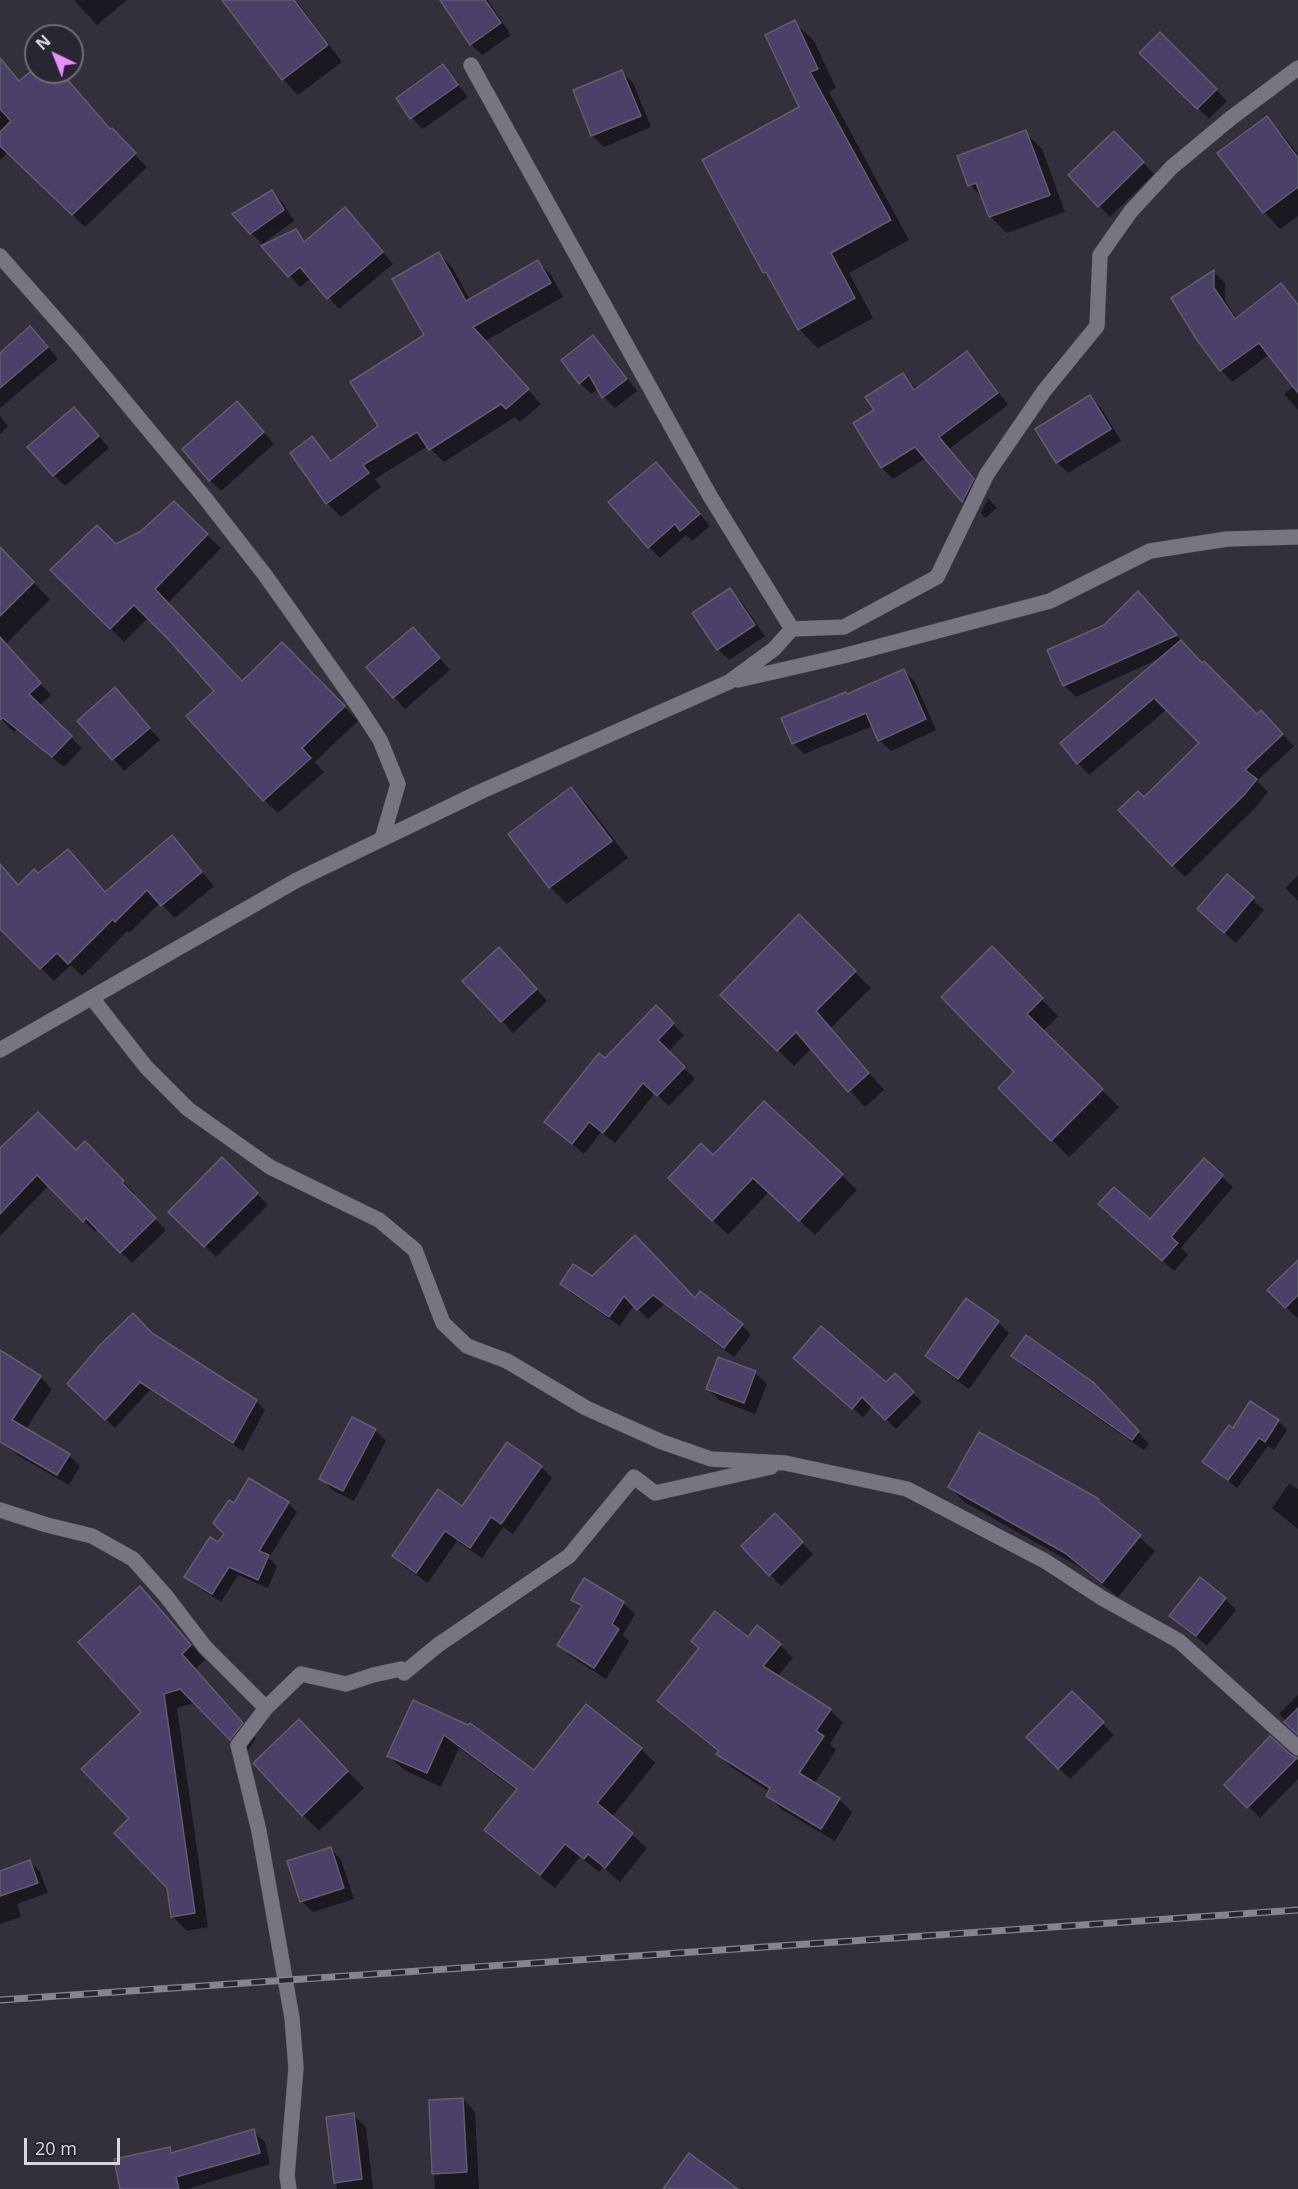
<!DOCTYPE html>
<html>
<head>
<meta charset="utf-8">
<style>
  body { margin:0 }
  #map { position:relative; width:1298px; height:2189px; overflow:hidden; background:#32303b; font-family:"Open Sans",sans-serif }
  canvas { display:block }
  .north { position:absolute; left:24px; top:24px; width:60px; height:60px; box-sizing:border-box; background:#282631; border:2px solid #6e6d76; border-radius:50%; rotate:317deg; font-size:16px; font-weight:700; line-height:24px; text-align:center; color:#d8d7de }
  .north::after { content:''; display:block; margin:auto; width:21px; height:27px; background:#ea8dfd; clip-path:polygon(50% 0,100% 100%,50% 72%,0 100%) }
  .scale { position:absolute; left:24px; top:2138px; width:96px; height:27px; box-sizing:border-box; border:3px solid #d8d7de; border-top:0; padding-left:8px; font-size:18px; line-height:21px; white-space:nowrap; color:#d8d7de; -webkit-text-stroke:4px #282631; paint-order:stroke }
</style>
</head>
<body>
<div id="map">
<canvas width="1298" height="2189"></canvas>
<div class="north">N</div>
<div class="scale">20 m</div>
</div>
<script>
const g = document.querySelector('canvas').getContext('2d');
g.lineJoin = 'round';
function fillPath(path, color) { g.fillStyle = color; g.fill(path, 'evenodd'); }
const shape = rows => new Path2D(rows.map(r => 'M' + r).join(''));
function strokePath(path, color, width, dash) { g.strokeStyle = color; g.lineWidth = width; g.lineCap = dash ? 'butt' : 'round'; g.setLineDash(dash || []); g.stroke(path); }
fillPath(shape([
  [74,0,127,0,97,25],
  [233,0,296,0,342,62,298,95,283,79],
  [442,0,488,0,511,35,482,55,471,44],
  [794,22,814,41,836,88,829,92,909,240,849,273,873,318,818,348,799,329,772,280,765,272,801,107],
  [1160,34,1227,101,1209,119,1141,53],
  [0,58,20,82,36,69,36,72,61,72,111,131,147,167,85,227,8,153,0,160],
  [443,66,468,97,423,129,412,118,398,98],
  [622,72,633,83,651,127,604,147,593,136,575,91],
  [1266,118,1283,135,1298,154,1298,216,1280,229,1264,212],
  [1025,132,1042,149,1065,212,1007,233,990,216,984,199,970,185],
  [1114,133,1154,174,1110,217,1070,175],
  [271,191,283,203,294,221,262,244,251,233],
  [356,220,393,264,339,309,311,278,300,287,263,247,296,231,306,242],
  [439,254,452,267,470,300,538,262,551,275,563,297,485,341,541,404,520,422,515,417,444,462,428,446,375,479,381,487,341,517,327,503,292,454,312,438,333,462,380,427,426,335],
  [1214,272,1225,283,1225,300,1237,319,1281,285,1298,304,1298,410,1284,394,1294,386,1270,354,1232,382,1221,370,1173,299],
  [593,337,604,348,637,391,615,408,604,397,599,388,591,394,580,383],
  [41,339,58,359,0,408,0,355],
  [967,353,978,364,1008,405,949,449,984,492,974,512,926,458,893,479,882,468,855,423,876,410,903,375,917,390],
  [1090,397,1101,408,1121,441,1068,473,1057,462],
  [248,414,274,444,221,491,210,480],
  [0,416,8,426,0,434],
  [85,420,109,448,65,486,54,475],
  [667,475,710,526,692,541,686,535,660,558,649,547],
  [988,498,997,508,985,518,981,513],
  [207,535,221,548,168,603,242,683,282,644,358,721,315,762,324,772,278,813,264,800,216,691,149,617,124,642,52,570,116,546],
  [0,549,50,599,5,645,51,695,39,706,82,748,64,767,17,729,14,732,0,718],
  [730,590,741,601,765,636,729,660,718,649],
  [1149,605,1203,665,1257,716,1273,724,1294,746,1257,781,1268,792,1256,807,1185,877,1120,810,1144,799,1201,743,1167,709,1089,775,1078,763,1160,658,1076,697,1064,685,1049,651],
  [424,640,450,670,405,709,368,667],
  [904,671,915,682,936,730,891,751,879,740,873,726,804,754,793,743,848,695],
  [115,689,160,740,124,771,79,721],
  [571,789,588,805,628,858,567,904,550,887,511,834],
  [172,837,214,886,175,918,160,903,129,933,127,931,82,976,71,965,54,981,0,927,0,865,19,886,38,875,68,851,106,893],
  [1298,875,1298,901,1285,888],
  [1227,876,1264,910,1236,943,1210,920],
  [799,916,871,988,831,1028,884,1090,865,1107,812,1048,794,1066,722,995],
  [992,949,1058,1016,1042,1032,1119,1107,1069,1157,1000,1088,1016,1072],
  [510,960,547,1001,513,1033,502,1021],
  [656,1007,684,1035,668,1052,695,1079,669,1106,655,1093,615,1143,601,1132,584,1154,546,1122],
  [85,1143,134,1193,132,1195,166,1230,132,1263,98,1228,95,1232,49,1185,0,1236,0,1150,76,1152],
  [713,1157,842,1175,857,1190,815,1235,769,1192,728,1235,670,1178],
  [222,1159,268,1205,216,1257,170,1212],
  [1204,1160,1233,1187,1181,1248,1188,1255,1174,1271,1112,1215,1151,1221],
  [1298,1262,1298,1317,1297,1318,1269,1290],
  [592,1278,695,1300,742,1325,751,1335,734,1357,664,1304,648,1319,634,1305,620,1326,571,1293,561,1283],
  [998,1322,1009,1333,969,1389,939,1367,927,1356],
  [151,1334,256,1401,265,1410,243,1451,150,1390,115,1428,69,1383],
  [0,1352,40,1377,52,1389,26,1429,69,1455,80,1466,69,1485,17,1455,0,1434],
  [1013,1356,1104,1395,1149,1444,1144,1450,1024,1367],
  [719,1359,755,1373,767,1384,755,1414,719,1400,707,1388],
  [805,1367,886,1384,895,1375,922,1402,896,1429,873,1406,863,1417],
  [1251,1404,1278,1421,1287,1430,1274,1450,1268,1446,1237,1488,1204,1461,1233,1430],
  [375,1430,386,1441,354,1501,332,1490,321,1478],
  [541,1467,552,1478,513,1534,503,1527,482,1558,457,1541,428,1583,405,1567,394,1556,463,1508],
  [1289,1484,1298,1489,1298,1529,1272,1508],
  [950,1487,1098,1500,1155,1551,1118,1597,1081,1568,964,1502],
  [288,1503,297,1512,269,1558,277,1566,268,1588,238,1575,221,1602,196,1586,186,1577,226,1534,235,1505],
  [775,1515,813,1554,781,1586,743,1546],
  [140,1588,205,1660,195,1669,256,1738,245,1754,195,1703,177,1708,208,1927,187,1931,172,1916,168,1888,131,1818,143,1712],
  [1225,1599,1236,1610,1207,1646,1171,1615],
  [573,1600,623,1603,635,1614,623,1635,629,1641,606,1679,570,1656,559,1645,582,1609],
  [748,1639,780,1645,793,1658,777,1677,830,1710,843,1723,830,1744,836,1750,814,1784,839,1799,852,1812,835,1841,781,1809,768,1796,770,1792,731,1767,718,1754,720,1752,659,1701],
  [1072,1693,1114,1735,1070,1779,1028,1737],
  [1298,1695,1298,1733,1279,1714],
  [413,1702,534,1772,641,1749,655,1763,612,1817,647,1848,620,1882,603,1867,599,1872,580,1857,555,1888,500,1844,486,1830,517,1791,459,1748,441,1787,404,1770,389,1756],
  [315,1738,364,1788,319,1831,303,1815],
  [1291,1757,1298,1760,1298,1779,1260,1818,1226,1785],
  [330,1848,341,1860,354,1899,313,1912,301,1901],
  [30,1861,40,1872,48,1893,17,1904,21,1917,0,1924,0,1872],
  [463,2099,475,2112,479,2189,435,2189,430,2101],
  [353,2115,366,2127,373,2189,337,2189,327,2118],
  [253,2131,265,2142,270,2164,187,2189,121,2189,169,2148,174,2154]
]), '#0007');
const building = shape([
  [222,0,294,0,328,45,282,80,222,0],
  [440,0,485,0,501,23,470,45,440,0],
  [795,20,818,69,810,72,891,220,831,253,855,298,798,330,766,272,763,273,702,160,799,107,765,35,795,20],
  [1160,32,1217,89,1197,109,1139,53,1160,32],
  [0,58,19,81,30,72,61,72,110,129,112,128,136,153,72,215,0,146,0,132,11,121,0,109,0,58],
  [443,64,458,85,410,119,396,98,443,64],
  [622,70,641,116,591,136,573,90,622,70],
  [1267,116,1298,158,1298,187,1263,213,1217,153,1267,116],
  [1026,130,1050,195,989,217,976,183,968,186,957,156,1026,130],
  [1114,131,1144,162,1098,207,1068,175,1114,131],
  [272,190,284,210,250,234,232,214,272,190],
  [345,207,383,252,327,299,300,267,288,277,261,246,296,229,304,242,345,207],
  [439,252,466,301,538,260,551,283,473,327,529,389,506,409,501,404,429,450,417,432,363,465,369,473,326,504,290,453,312,436,331,461,378,426,350,382,424,335,392,279,439,252],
  [1214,270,1214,288,1235,319,1281,283,1298,305,1298,393,1259,343,1220,371,1197,340,1171,298,1214,270],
  [30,326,48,347,0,388,0,353,30,326],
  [593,335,627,379,602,398,589,375,579,384,561,360,593,335],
  [967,351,998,393,939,437,974,479,962,502,915,447,881,468,853,423,874,410,865,397,903,373,914,390,967,351],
  [1090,395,1111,429,1056,463,1035,429,1090,395],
  [237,401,264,432,209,481,182,449,237,401],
  [74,407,99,436,53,476,27,447,74,407],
  [656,462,700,514,680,531,675,524,648,548,608,502,656,462],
  [174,501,208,534,155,589,242,681,282,642,345,706,302,748,311,758,263,801,186,716,214,691,169,640,134,605,110,629,50,570,97,525,116,544,141,531,174,501],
  [0,547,34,582,0,616,0,547],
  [730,588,755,625,717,650,692,613,730,588],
  [1138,591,1177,635,1063,686,1047,650,1104,625,1138,591],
  [413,627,440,658,393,698,366,667,413,627],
  [0,637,41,683,29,694,72,736,52,757,3,718,0,720,0,637],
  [1181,640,1202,663,1204,661,1257,714,1261,710,1283,734,1245,770,1257,779,1244,795,1172,866,1118,810,1138,791,1144,797,1199,743,1154,698,1077,764,1060,743,1181,640],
  [904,669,926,719,878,741,866,713,792,744,781,718,846,692,847,694,904,669],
  [115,687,150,728,112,760,77,721,115,687],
  [571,787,612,841,549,888,508,834,571,787],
  [172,835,202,872,161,906,147,890,115,922,113,919,68,964,57,953,40,969,0,929,0,864,18,885,34,869,38,873,68,849,105,892,172,835],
  [1227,874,1254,897,1224,933,1197,909,1227,874],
  [799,914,856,971,816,1011,869,1073,848,1092,796,1032,777,1051,720,995,799,914],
  [992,946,1043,998,1027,1014,1103,1089,1051,1141,998,1088,1014,1072,941,997,992,946],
  [499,947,537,989,501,1022,462,981,499,947],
  [656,1005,674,1023,658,1040,685,1067,657,1096,643,1083,603,1133,589,1122,572,1144,544,1122,599,1053,605,1058,656,1005],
  [764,1101,843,1174,799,1221,753,1178,712,1221,668,1178,701,1143,713,1155,764,1101],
  [38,1112,76,1150,85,1141,124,1181,122,1183,156,1218,120,1253,86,1218,83,1222,37,1175,0,1214,0,1148,38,1112],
  [222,1157,258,1193,204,1247,168,1212,222,1157],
  [1204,1158,1223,1175,1171,1237,1178,1243,1162,1261,1098,1204,1114,1187,1150,1219,1204,1158],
  [635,1235,695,1298,700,1291,743,1324,724,1348,653,1295,637,1310,624,1296,609,1317,560,1284,573,1264,592,1276,635,1235],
  [1298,1260,1298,1295,1285,1308,1267,1290,1298,1260],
  [966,1298,999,1321,958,1379,925,1356,966,1298],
  [133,1313,152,1333,257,1400,233,1443,140,1382,105,1420,67,1384,100,1345,133,1313],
  [821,1326,886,1382,895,1373,914,1392,885,1420,862,1397,852,1409,793,1358,821,1326],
  [1026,1335,1093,1382,1139,1431,1132,1440,1011,1356,1026,1335],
  [0,1350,41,1376,12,1420,70,1454,57,1475,0,1442,0,1350],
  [718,1357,756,1371,744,1403,706,1389,718,1357],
  [1250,1401,1279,1420,1265,1442,1259,1438,1228,1480,1202,1462,1229,1425,1233,1428,1250,1401],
  [352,1417,376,1429,343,1491,319,1479,352,1417],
  [979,1432,1099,1499,1098,1501,1141,1535,1102,1583,1065,1553,948,1487,979,1432],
  [507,1442,542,1466,501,1524,491,1517,470,1548,445,1531,416,1573,392,1556,438,1489,462,1506,507,1442],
  [249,1478,289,1502,259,1551,269,1555,258,1580,229,1567,212,1594,184,1577,210,1537,218,1542,224,1534,213,1523,229,1500,234,1503,249,1478],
  [775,1513,803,1542,769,1576,741,1546,775,1513],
  [1200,1577,1226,1598,1196,1636,1169,1616,1200,1577],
  [584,1578,624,1602,612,1624,619,1629,594,1668,557,1645,582,1606,571,1600,584,1578],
  [140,1586,191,1645,182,1654,243,1723,230,1740,180,1689,164,1694,195,1913,171,1917,167,1888,114,1833,129,1818,81,1769,141,1712,78,1642,140,1586],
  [715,1611,748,1637,757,1625,781,1644,763,1666,831,1709,816,1731,824,1736,799,1773,840,1798,821,1829,766,1796,770,1788,716,1754,719,1751,657,1701,699,1648,691,1641,715,1611],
  [1072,1691,1104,1722,1058,1769,1026,1737,1072,1691],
  [413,1700,468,1725,470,1723,534,1770,586,1704,642,1748,597,1803,633,1833,605,1868,588,1854,584,1859,565,1844,540,1875,484,1830,517,1789,444,1735,427,1773,387,1756,413,1700],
  [1298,1708,1298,1735,1284,1722,1298,1708],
  [299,1719,348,1771,302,1816,253,1763,299,1719],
  [1270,1736,1291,1755,1297,1758,1247,1808,1224,1785,1270,1736],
  [331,1847,344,1888,300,1902,287,1861,331,1847],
  [30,1860,38,1883,0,1896,0,1871,30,1860],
  [463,2098,467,2172,432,2174,429,2100,463,2098],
  [354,2113,362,2179,334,2183,326,2117,354,2113],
  [254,2129,260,2153,176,2177,179,2189,120,2189,114,2159,170,2147,171,2153,254,2129],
  [689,2153,738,2189,663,2189,689,2153]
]);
fillPath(building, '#4b4168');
strokePath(building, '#605e6a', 1.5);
const minor = shape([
  [471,65,710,496,792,629],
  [0,256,75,341,205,498,265,575,360,709,380,740,398,784,382,839],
  [738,680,843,656,1050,601,1150,551,1227,539,1298,537],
  [92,998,146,1067,188,1109,270,1167,379,1220,415,1250,443,1323,467,1346,507,1361,586,1408,662,1442,711,1459,785,1463,907,1489,1045,1561,1102,1598,1179,1641,1298,1748],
  [0,1050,297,880,482,791,729,682,774,649,792,629,844,627,937,577,987,474,1044,391,1097,326,1100,255,1131,211,1172,167,1231,118,1298,68],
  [0,1510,47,1525,92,1536,133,1559,166,1596,205,1647,266,1708],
  [289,2189,287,2176,296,2068,292,2018,259,1831,238,1745,266,1708,301,1674,346,1684,373,1675,401,1669,404,1673,438,1645,569,1556,634,1477,655,1493,771,1467]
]);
strokePath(minor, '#4f4d57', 16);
strokePath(minor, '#787582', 15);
const rail = shape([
  [0,2000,1298,1910]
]);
strokePath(rail, '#86848d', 7);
strokePath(rail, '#282631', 4.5, [14]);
</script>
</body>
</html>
